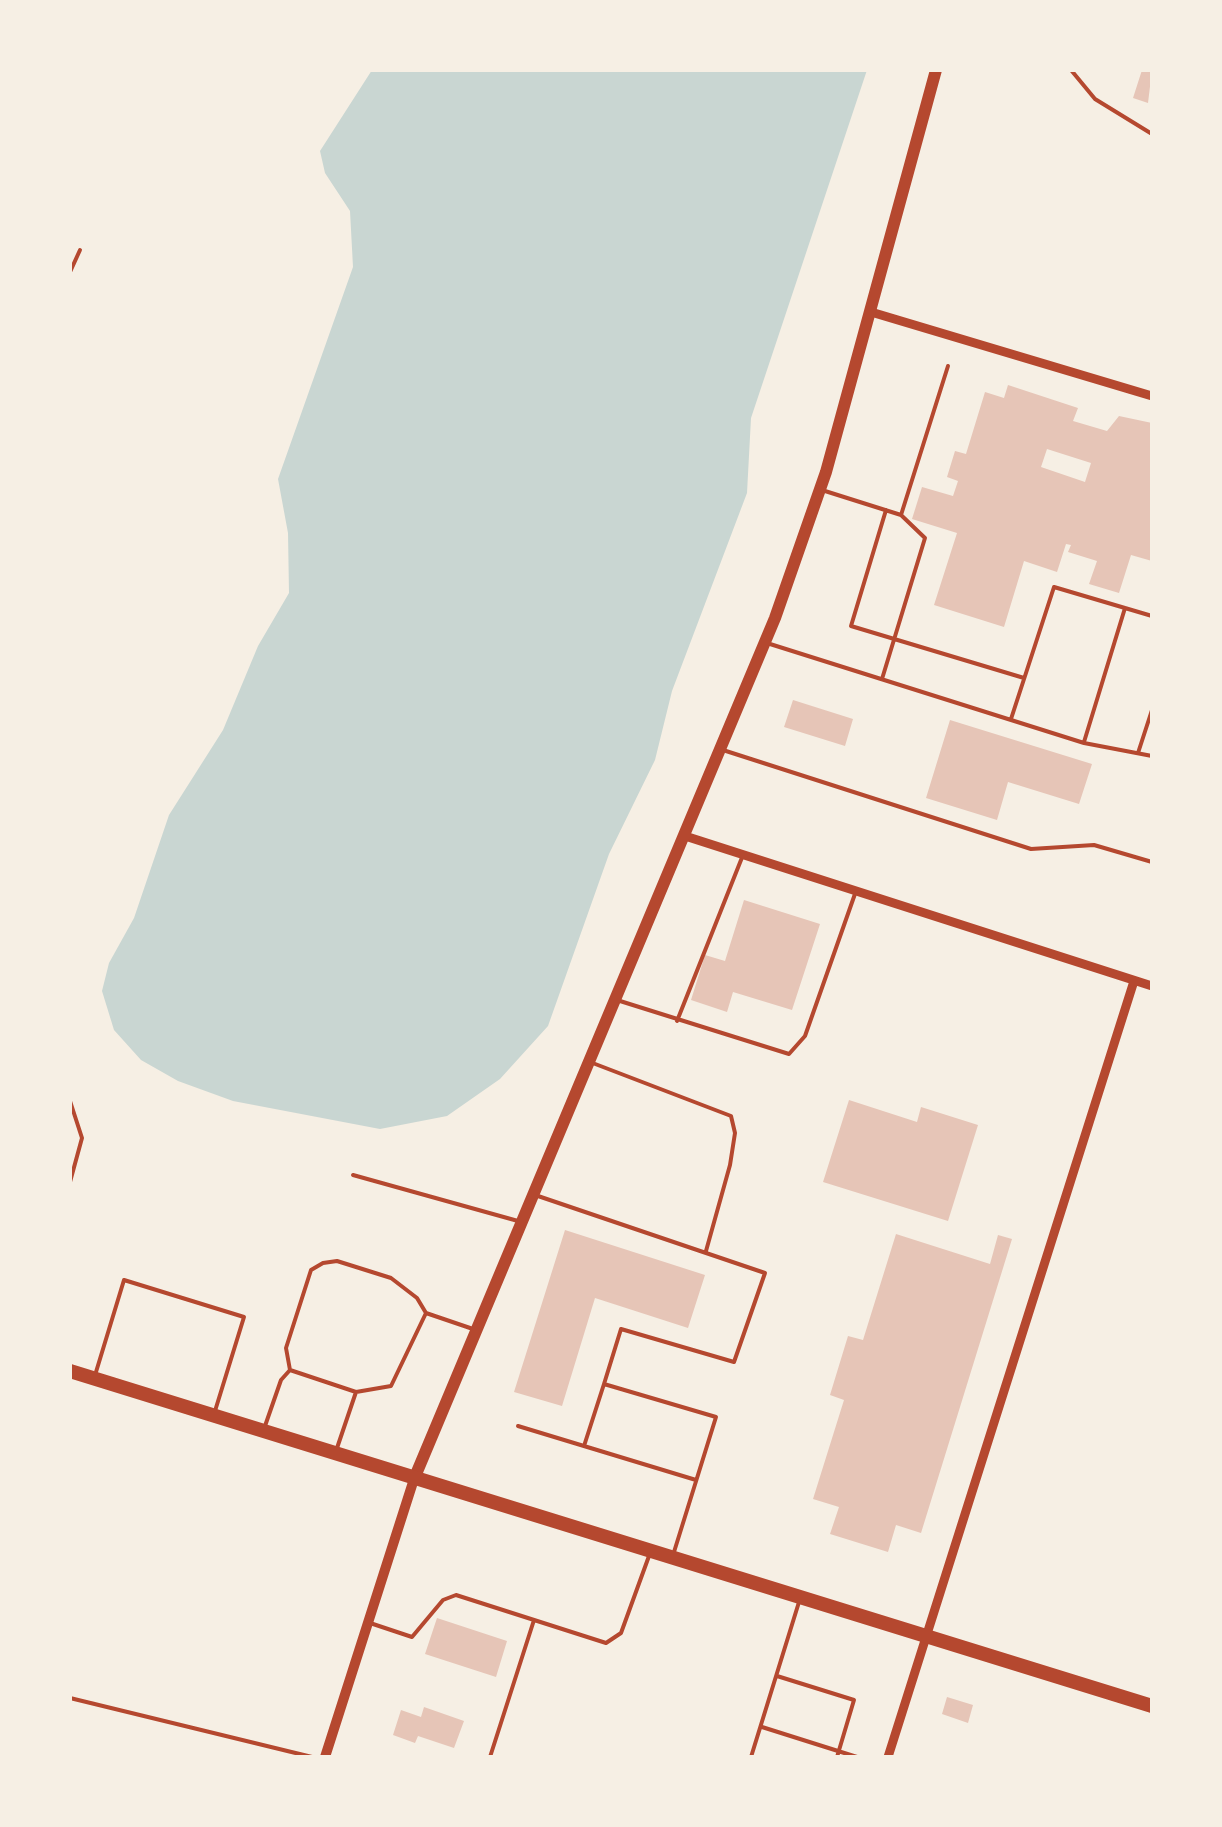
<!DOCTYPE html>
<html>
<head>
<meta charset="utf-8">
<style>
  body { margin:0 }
  #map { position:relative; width:1222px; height:1827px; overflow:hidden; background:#f6efe4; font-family:Montserrat,sans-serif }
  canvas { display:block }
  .frame { position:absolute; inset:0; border:72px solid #f6efe4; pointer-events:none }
</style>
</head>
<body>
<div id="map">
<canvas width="1222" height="1827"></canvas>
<div class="frame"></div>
</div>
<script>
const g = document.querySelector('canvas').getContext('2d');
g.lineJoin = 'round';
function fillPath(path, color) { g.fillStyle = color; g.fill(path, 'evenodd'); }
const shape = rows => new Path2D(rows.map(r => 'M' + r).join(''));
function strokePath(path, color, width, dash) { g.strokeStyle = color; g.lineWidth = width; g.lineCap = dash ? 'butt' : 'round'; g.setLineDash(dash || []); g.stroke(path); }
fillPath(shape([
  [372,70,867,70,751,418,747,493,672,691,655,760,609,854,548,1026,500,1079,447,1116,380,1129,233,1101,178,1081,141,1060,114,1030,102,991,109,963,134,918,169,815,223,730,258,646,289,593,288,533,278,479,353,267,350,211,325,173,320,151]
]), '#c9d6d2');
fillPath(shape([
  [1142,70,1152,70,1148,103,1133,98],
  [1008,385,1078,408,1073,421,1107,431,1119,416,1152,423,1152,561,1131,555,1119,593,1089,584,1097,561,1068,552,1071,545,1066,544,1057,572,1024,561,1004,627,934,605,957,533,912,519,922,487,953,496,958,481,947,477,955,451,966,454,985,392,1004,398],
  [1047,449,1091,463,1085,482,1041,467],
  [793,700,853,719,845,746,784,727],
  [950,720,1092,764,1079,804,1008,782,997,820,926,798],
  [744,900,820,924,792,1010,733,992,727,1012,691,1000,705,955,725,961],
  [849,1100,917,1122,921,1107,978,1125,948,1221,823,1182],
  [565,1230,705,1275,688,1328,595,1298,562,1406,514,1392],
  [896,1234,990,1264,998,1235,1012,1239,921,1533,896,1525,888,1552,830,1534,839,1507,813,1499,844,1400,830,1395,848,1336,863,1340],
  [437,1618,507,1641,496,1677,425,1654],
  [947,1697,973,1705,968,1723,942,1714],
  [424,1707,464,1721,454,1748,418,1736,415,1743,393,1735,401,1710,421,1717]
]), '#e6c5b7');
strokePath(shape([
  [1071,70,1095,99,1152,134],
  [70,272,80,250],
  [825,491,901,515,948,366],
  [886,510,851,626,1024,678],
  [770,644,1084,743,1152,756],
  [882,679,925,538,901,515],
  [1011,719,1054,587,1152,616],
  [1084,742,1125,608],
  [726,751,1031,849,1094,845,1152,862],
  [1138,753,1152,710],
  [620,1001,789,1054,805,1036,856,891],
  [677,1021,743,855],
  [590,1062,731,1116,735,1133,730,1165,706,1251],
  [70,1101,82,1138,70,1182],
  [353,1175,518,1221],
  [535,1195,765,1273,734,1362,621,1329,604,1384,716,1417,674,1552],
  [290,1370,356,1392],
  [96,1372,124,1280,244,1317,215,1411],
  [265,1426,281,1380,290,1370,286,1348,311,1270,323,1263,337,1261,391,1278,417,1298,426,1313,473,1329],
  [518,1426,696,1480],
  [584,1446,604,1384],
  [336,1451,356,1392,391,1386,426,1313],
  [370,1623,412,1637,443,1600,456,1595,606,1643,621,1633,649,1556],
  [777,1676,854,1700,837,1757],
  [70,1698,312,1757],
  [762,1727,857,1757],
  [490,1757,534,1620],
  [751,1757,799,1602]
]), '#b5482f', 4);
strokePath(shape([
  [871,312,1152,396],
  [685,836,1152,986],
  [888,1757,1134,981]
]), '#b5482f', 9);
strokePath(shape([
  [325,1757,414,1479]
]), '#b5482f', 10);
strokePath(shape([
  [414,1479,775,618,826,472,936,70]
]), '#b5482f', 12);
strokePath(shape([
  [70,1371,1152,1706]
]), '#b5482f', 14);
</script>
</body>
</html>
